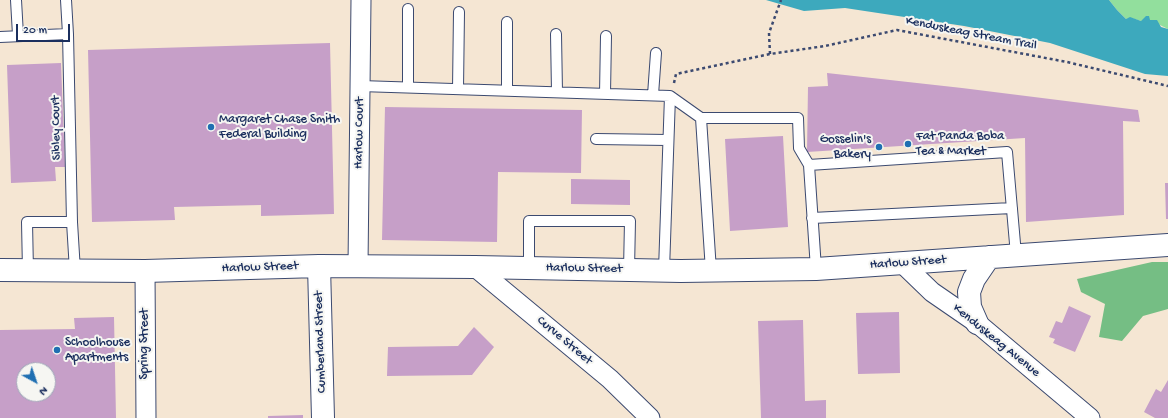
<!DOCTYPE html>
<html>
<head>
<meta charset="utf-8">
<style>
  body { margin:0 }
  #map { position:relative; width:1168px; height:418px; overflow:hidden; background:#f5e6d3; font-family:"Gochi Hand",sans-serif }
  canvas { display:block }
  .north { position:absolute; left:16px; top:362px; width:40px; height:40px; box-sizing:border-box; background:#f6f6f2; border:1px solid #9ea6b7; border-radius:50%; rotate:140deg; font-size:11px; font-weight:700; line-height:16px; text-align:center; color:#1b2f5e }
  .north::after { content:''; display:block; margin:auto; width:14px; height:18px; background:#1f6fb2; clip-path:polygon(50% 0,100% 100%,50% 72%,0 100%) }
  .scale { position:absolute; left:16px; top:24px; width:54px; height:18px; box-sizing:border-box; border:2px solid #1b2f5e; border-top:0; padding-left:5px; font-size:12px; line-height:14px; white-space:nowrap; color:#1b2f5e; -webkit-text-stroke:3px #f6f6f2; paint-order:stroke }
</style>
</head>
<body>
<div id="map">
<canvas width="1168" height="418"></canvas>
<div class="north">N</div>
<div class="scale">20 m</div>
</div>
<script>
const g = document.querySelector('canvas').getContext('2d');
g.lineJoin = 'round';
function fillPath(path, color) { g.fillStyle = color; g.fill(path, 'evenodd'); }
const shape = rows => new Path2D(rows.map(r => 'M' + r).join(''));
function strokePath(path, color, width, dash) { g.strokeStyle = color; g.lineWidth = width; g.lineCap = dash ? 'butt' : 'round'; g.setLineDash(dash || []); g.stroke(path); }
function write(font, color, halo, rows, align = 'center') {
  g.font = font + ' "Gochi Hand",sans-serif'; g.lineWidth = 4; g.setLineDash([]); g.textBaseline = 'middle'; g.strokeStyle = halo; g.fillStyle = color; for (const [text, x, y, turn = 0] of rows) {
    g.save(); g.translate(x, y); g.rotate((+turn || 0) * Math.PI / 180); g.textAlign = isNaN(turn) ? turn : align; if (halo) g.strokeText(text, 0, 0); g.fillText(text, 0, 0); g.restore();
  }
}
fillPath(shape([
  [1109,0,1168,0,1168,29,1150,20,1141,21,1131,18,1126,19,1117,10]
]), '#92df9d');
fillPath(shape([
  [1152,262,1168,262,1168,309,1143,316,1122,341,1099,337,1105,304,1081,292,1077,279]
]), '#75be84');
fillPath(shape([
  [766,0,1109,0,1117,10,1126,19,1130,17,1141,21,1146,16,1149,16,1150,20,1157,20,1161,27,1168,29,1168,76,1145,74,1050,43,964,26,845,8,804,11]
]), '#3da9bd');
fillPath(shape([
  [330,43,334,214,261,216,261,205,174,207,175,220,92,222,88,50],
  [61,63,65,167,55,167,56,181,11,183,7,65],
  [827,73,962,88,1138,110,1140,122,1123,121,1124,215,1026,222,1025,138,807,152,808,87,828,86],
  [385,107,582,110,581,173,498,172,497,242,382,240],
  [783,136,788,227,730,231,725,139],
  [571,179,630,180,630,205,571,204],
  [1165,183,1168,183,1168,219,1166,219],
  [1069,306,1091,316,1075,352,1053,343,1055,339,1049,337,1056,321,1062,323],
  [899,312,900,373,858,374,856,313],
  [114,317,116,418,0,418,0,330,75,329,74,318],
  [24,370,48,370,48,394,24,394],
  [803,320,805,401,826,400,826,418,761,418,758,321],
  [474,327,494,347,472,375,387,376,388,347,458,346],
  [1168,380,1168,418,1155,418,1144,412,1156,389,1161,392],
  [303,415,303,418,268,418,268,416]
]), '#c69fc8');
const lane = shape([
  [16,0,18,35],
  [507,22,507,90],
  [68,34,72,222],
  [556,34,557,92],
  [0,37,68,34,66,0],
  [360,86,670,96,701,118,798,118,799,148,809,165,816,269],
  [408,87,408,9],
  [458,89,459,12],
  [605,94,606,36],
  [653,95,656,53],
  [701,118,711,271],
  [596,139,668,140],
  [809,165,1007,152,1016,255],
  [812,218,1012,208],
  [529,268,529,221,630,221,629,270],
  [664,270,670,96],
  [28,271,27,222,72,222,75,271]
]);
const street = shape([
  [903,264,932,292,977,323,1090,418],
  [358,266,361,0],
  [475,267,610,379,650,418],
  [145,271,146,418]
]);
const secondary = shape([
  [319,266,323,418],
  [0,270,145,271,319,266,475,267,681,271,816,269,1168,245],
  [977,323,970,307,969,292,974,279,989,257]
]);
strokePath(lane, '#3c4a70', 12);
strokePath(street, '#3c4a70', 21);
strokePath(secondary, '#3c4a70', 24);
strokePath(shape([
  [770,54,769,33,781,0],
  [674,83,676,74,770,54,825,46,897,30,1067,62,1168,86]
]), '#3c4a70', 2.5, [3, 3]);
strokePath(lane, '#fff', 10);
strokePath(street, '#fff', 19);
strokePath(secondary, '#fff', 22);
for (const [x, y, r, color] of [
  [211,127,4,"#1f6fb2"],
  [908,144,4,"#1f6fb2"],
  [879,147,4,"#1f6fb2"],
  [57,350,4,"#1f6fb2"]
]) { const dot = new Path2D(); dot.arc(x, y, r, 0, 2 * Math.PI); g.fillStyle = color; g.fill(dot); strokePath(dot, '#f6f6f2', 1.5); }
write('13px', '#1b2f5e', '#f6f6f2', [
  ["Kenduskeag Stream Trail",971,34,11],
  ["Sibley Court",57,128,-91],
  ["Harlow Court",360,133,-89],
  ["Harlow Street",908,263,-4],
  ["Harlow Street",260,268,-2],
  ["Harlow Street",584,269,1],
  ["Curve Street",564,341,40],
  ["Kenduskeag Avenue",996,341,39],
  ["Cumberland Street",321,342,-92],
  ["Spring Street",145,344,-90]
]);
write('13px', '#1b2f5e', '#f6f6f2', [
  ["Margaret Chase Smith",219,120],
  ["Federal Building",219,135],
  ["Fat Panda Boba",916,137],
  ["Tea & Market",916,152],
  ["Gosselin's",871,140,"right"],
  ["Bakery",871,155,"right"],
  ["Schoolhouse",65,343],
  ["Apartments",65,358]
], 'left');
</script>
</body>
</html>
